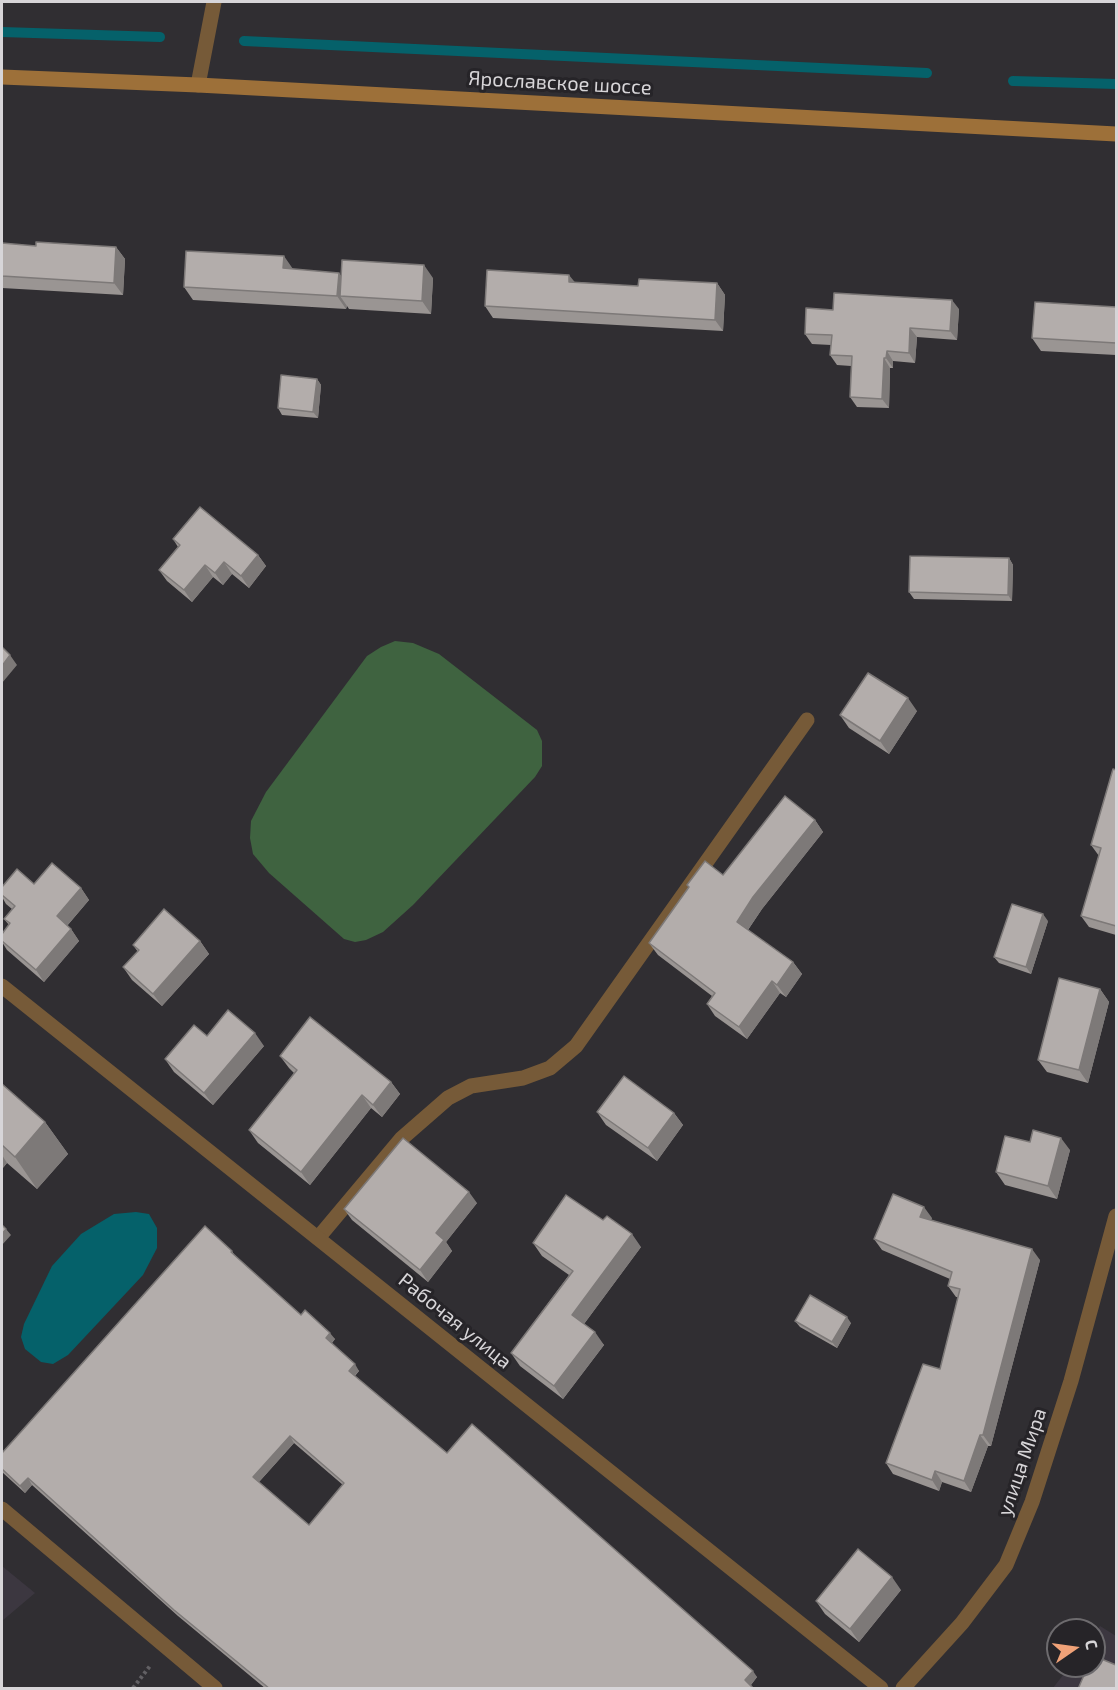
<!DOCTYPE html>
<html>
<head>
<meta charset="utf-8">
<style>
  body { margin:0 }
  #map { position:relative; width:1118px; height:1690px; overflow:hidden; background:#302e32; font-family:"Exo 2",sans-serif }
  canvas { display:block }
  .frame { position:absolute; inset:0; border:3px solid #d7d5d8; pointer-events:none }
  .north { position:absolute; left:1046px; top:1618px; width:60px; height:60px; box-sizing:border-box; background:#262428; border:2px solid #6d6b6e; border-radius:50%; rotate:77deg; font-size:16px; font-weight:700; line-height:24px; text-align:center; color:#d7d5d8 }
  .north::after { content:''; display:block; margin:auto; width:21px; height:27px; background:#f0a278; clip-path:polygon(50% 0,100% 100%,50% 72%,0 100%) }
</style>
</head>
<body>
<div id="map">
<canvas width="1118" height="1690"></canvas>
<div class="frame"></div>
<div class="north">С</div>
</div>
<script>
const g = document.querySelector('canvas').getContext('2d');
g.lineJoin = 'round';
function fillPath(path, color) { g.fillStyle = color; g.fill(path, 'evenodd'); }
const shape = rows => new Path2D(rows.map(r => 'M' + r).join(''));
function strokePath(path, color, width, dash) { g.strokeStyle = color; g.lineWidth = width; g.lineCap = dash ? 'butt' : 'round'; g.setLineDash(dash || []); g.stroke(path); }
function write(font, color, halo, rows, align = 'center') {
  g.font = font + ' "Exo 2",sans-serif'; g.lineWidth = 6; g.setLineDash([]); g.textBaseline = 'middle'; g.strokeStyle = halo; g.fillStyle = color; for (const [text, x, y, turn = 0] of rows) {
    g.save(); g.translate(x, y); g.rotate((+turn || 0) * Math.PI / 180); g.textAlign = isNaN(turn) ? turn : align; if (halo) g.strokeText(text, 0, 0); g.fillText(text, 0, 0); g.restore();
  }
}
fillPath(shape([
  [2,1566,35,1593,2,1621],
  [1100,1626,1116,1636,1116,1688,1053,1688,1070,1666,1094,1666,1094,1634]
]), '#3c3740');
fillPath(shape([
  [395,641,413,643,439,654,537,730,542,741,542,766,535,777,413,905,383,932,366,940,355,942,344,939,269,873,253,854,250,838,251,821,266,792,367,656,381,647]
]), '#3f6340');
fillPath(shape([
  [136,1212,149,1214,157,1228,157,1248,143,1275,68,1355,53,1364,41,1362,25,1349,21,1337,24,1324,52,1266,81,1234,114,1214]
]), '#05616a');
strokePath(shape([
  [2,32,160,37],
  [244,41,927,73],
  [1013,81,1116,84]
]), '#05616a', 10);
strokePath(shape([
  [133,1688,150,1666]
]), '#626064', 4, [3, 3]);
strokePath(shape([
  [318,1238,401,1139,448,1098,471,1086,523,1078,550,1068,576,1046,807,720]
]), '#765a38', 15);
strokePath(shape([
  [198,85,214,2],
  [2,986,881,1688],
  [903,1688,962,1623,1006,1565,1032,1502,1071,1381,1116,1216]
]), '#765a38', 15);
strokePath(shape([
  [2,1509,215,1688]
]), '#765a38', 15);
strokePath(shape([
  [2,77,198,85,1116,134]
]), '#9d7039', 15);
fillPath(shape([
  [2,243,36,246,116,247,125,259,123,295,2,288],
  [293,269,339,273,341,276,433,278,431,314,349,309,347,306,346,309,193,300,184,287],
  [575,282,638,286,717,283,725,295,723,331,493,318,485,306],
  [1116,307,1116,355,1041,351,1032,338],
  [959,309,957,340,917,337,915,363,893,361,893,368,890,368,889,408,857,407,850,397,851,366,837,365,830,355,831,345,812,344,805,334,833,310],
  [317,379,321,385,318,418,282,415,278,408],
  [173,539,258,555,266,566,249,588,232,574,223,585,213,577,192,602,167,581,159,570,178,547],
  [1009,558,1013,565,1012,601,914,599,909,592],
  [917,711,889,754,849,728,840,715],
  [1116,770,1116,935,1089,927,1081,916,1099,856,1091,845],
  [815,820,823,832,762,909,748,930,793,962,802,974,786,997,780,993,747,1039,715,1016,707,1004,712,996,658,955,649,943,689,887,687,885,723,875],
  [34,884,81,888,89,900,67,926,71,929,79,941,44,982,7,950,2,942,2,934,9,925,4,919,12,909,6,904,2,897,2,887],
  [1048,921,1031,974,999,963,994,957],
  [200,941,209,954,162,1006,132,980,123,967,138,952,133,945],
  [1100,989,1109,1002,1088,1083,1047,1072,1038,1060],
  [207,1036,264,1046,213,1105,174,1072,165,1059],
  [280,1056,391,1082,400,1094,382,1117,371,1108,310,1185,258,1143,249,1130,294,1073,289,1068],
  [2,1084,45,1122,68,1154,37,1189,7,1163,2,1169],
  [597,1112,674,1113,683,1125,657,1161,606,1125],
  [1030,1142,1070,1150,1057,1199,1005,1185,996,1172],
  [477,1203,446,1242,452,1251,428,1282,352,1220,344,1209],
  [932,1218,931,1220,1040,1260,991,1446,988,1446,971,1492,942,1482,939,1491,893,1474,886,1463,940,1369,958,1297,956,1297,948,1286,950,1279,882,1250,874,1239],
  [533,1243,641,1247,584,1324,604,1345,563,1399,520,1366,511,1353,569,1275,542,1256],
  [232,1251,236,1258,301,1315,335,1339,332,1343,359,1371,355,1376,447,1453,757,1677,751,1685,754,1689,266,1689,178,1616,32,1485,25,1493,2,1472,2,1453],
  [294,1443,343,1485,309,1525,259,1482],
  [795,1321,851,1323,837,1348,800,1327],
  [901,1590,859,1642,825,1614,816,1601]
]), '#9a9593');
fillPath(shape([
  [116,247,125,259,123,295,114,283],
  [284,256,293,269,283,268],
  [424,265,433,278,431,314,422,301],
  [339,273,348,286,340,296,347,306,346,309,337,296],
  [569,275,578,286,569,282],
  [717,283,725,295,723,331,715,320],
  [952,300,959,309,957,340,950,331],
  [910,328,917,337,915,363,909,353],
  [887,351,893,361,893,368,886,358],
  [884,358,890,368,889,408,882,399],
  [317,379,321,385,318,418,313,412],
  [258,555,266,566,249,588,241,576],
  [1009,558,1013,565,1012,601,1008,595],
  [224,562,232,574,223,585,215,573],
  [205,565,213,577,192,602,184,590],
  [10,655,17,665,2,683,2,666],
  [908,698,917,711,889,754,880,741],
  [815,820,823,832,762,909,745,934,737,922,753,897],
  [81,888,89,900,65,928,57,916],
  [1043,914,1048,921,1031,974,1026,967],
  [71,929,79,941,44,982,36,970],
  [200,941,209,954,162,1006,153,994],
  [793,962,802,974,786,997,777,985],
  [772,981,780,993,747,1039,739,1027],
  [1100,989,1109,1002,1088,1083,1079,1070],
  [255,1033,264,1046,213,1105,204,1093],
  [391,1082,400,1094,382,1117,373,1105],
  [362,1095,371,1108,310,1185,301,1172],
  [674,1113,683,1125,657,1161,648,1148],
  [45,1122,68,1154,37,1189,15,1157],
  [1061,1138,1070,1150,1057,1199,1048,1186],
  [2,1155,7,1163,2,1169],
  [469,1192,477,1203,446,1242,452,1251,428,1282,420,1270,436,1233],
  [924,1207,932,1218,928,1228,920,1217],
  [6,1229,11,1235,2,1245,2,1234],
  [632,1234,641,1247,581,1328,572,1315],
  [1032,1249,1040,1260,991,1446,983,1435],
  [847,1317,851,1323,837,1348,832,1342],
  [595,1332,604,1345,563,1399,554,1386],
  [330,1333,335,1339,330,1344,326,1338],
  [355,1364,359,1371,353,1377,349,1371],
  [980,1435,988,1446,971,1492,964,1481],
  [290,1436,294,1443,258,1483,253,1477],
  [935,1471,942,1482,939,1491,932,1480],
  [28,1478,32,1485,25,1493,20,1486],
  [892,1577,901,1590,859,1642,850,1629],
  [753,1671,757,1677,749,1687,745,1680]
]), '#7d7978');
const building = shape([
  [36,242,116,247,114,283,2,276,2,243,36,246,36,242],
  [186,251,284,256,283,268,339,273,337,296,184,287,186,251],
  [342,260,424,265,422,301,340,296,342,260],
  [487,270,569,275,569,282,638,286,639,279,717,283,715,320,485,306,487,270],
  [834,293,952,300,950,331,910,328,909,353,887,351,886,358,884,358,882,399,850,397,852,356,830,355,832,335,805,334,806,308,833,310,834,293],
  [1035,302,1116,307,1116,343,1032,338,1035,302],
  [281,375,317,379,313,412,278,408,281,375],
  [200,507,258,555,241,576,224,562,215,573,205,565,184,590,159,570,180,545,173,539,200,507],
  [910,556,1009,558,1008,595,909,592,910,556],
  [2,647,10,655,2,666,2,647],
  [868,673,908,698,880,741,840,715,868,673],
  [1113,769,1116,770,1116,926,1081,916,1101,848,1091,845,1113,769],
  [785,796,815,820,753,897,737,922,793,962,777,985,772,981,739,1027,707,1004,715,993,649,943,689,887,687,885,705,861,723,875,785,796],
  [52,863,81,888,57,916,71,929,36,970,2,941,2,934,10,923,4,919,15,906,2,895,2,887,17,869,34,884,52,863],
  [1012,904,1043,914,1026,967,994,957,1012,904],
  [164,909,200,941,153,994,123,967,139,950,133,945,164,909],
  [1059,978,1100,989,1079,1070,1038,1060,1059,978],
  [228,1010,255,1033,204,1093,165,1059,194,1025,207,1036,228,1010],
  [310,1017,391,1082,373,1105,362,1095,301,1172,249,1130,297,1070,280,1056,310,1017],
  [624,1076,674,1113,648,1148,597,1112,624,1076],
  [2,1084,45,1122,15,1157,2,1145,2,1084],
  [1033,1130,1061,1138,1048,1186,996,1172,1005,1136,1030,1142,1033,1130],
  [403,1138,469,1192,436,1233,444,1240,420,1270,344,1209,403,1138],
  [893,1194,924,1207,920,1217,1032,1249,983,1435,980,1435,964,1481,935,1471,932,1480,886,1463,923,1364,940,1369,960,1289,948,1286,952,1272,874,1239,893,1194],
  [566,1195,603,1220,607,1216,632,1234,572,1315,595,1332,554,1386,511,1353,573,1271,533,1243,566,1195],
  [2,1225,6,1229,2,1234,2,1225],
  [205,1226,232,1251,231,1252,301,1315,305,1310,330,1333,326,1338,355,1364,349,1371,447,1453,472,1424,753,1671,745,1680,754,1689,270,1689,174,1610,28,1478,20,1486,2,1469,2,1453,205,1226],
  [290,1436,344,1483,309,1525,253,1477,290,1436],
  [810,1295,847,1317,832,1342,795,1321,810,1295],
  [858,1549,892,1577,850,1629,816,1601,858,1549],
  [1094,1656,1116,1665,1116,1689,1078,1689,1088,1666,1094,1666,1094,1656]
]);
fillPath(building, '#b3adab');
strokePath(building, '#7d7978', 1.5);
write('20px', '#d7d5d8', '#262428', [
  ["Ярославское шоссе",560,83,3],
  ["Рабочая улица",455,1321,39],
  ["улица Мира",1022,1462,-71]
]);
</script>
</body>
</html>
